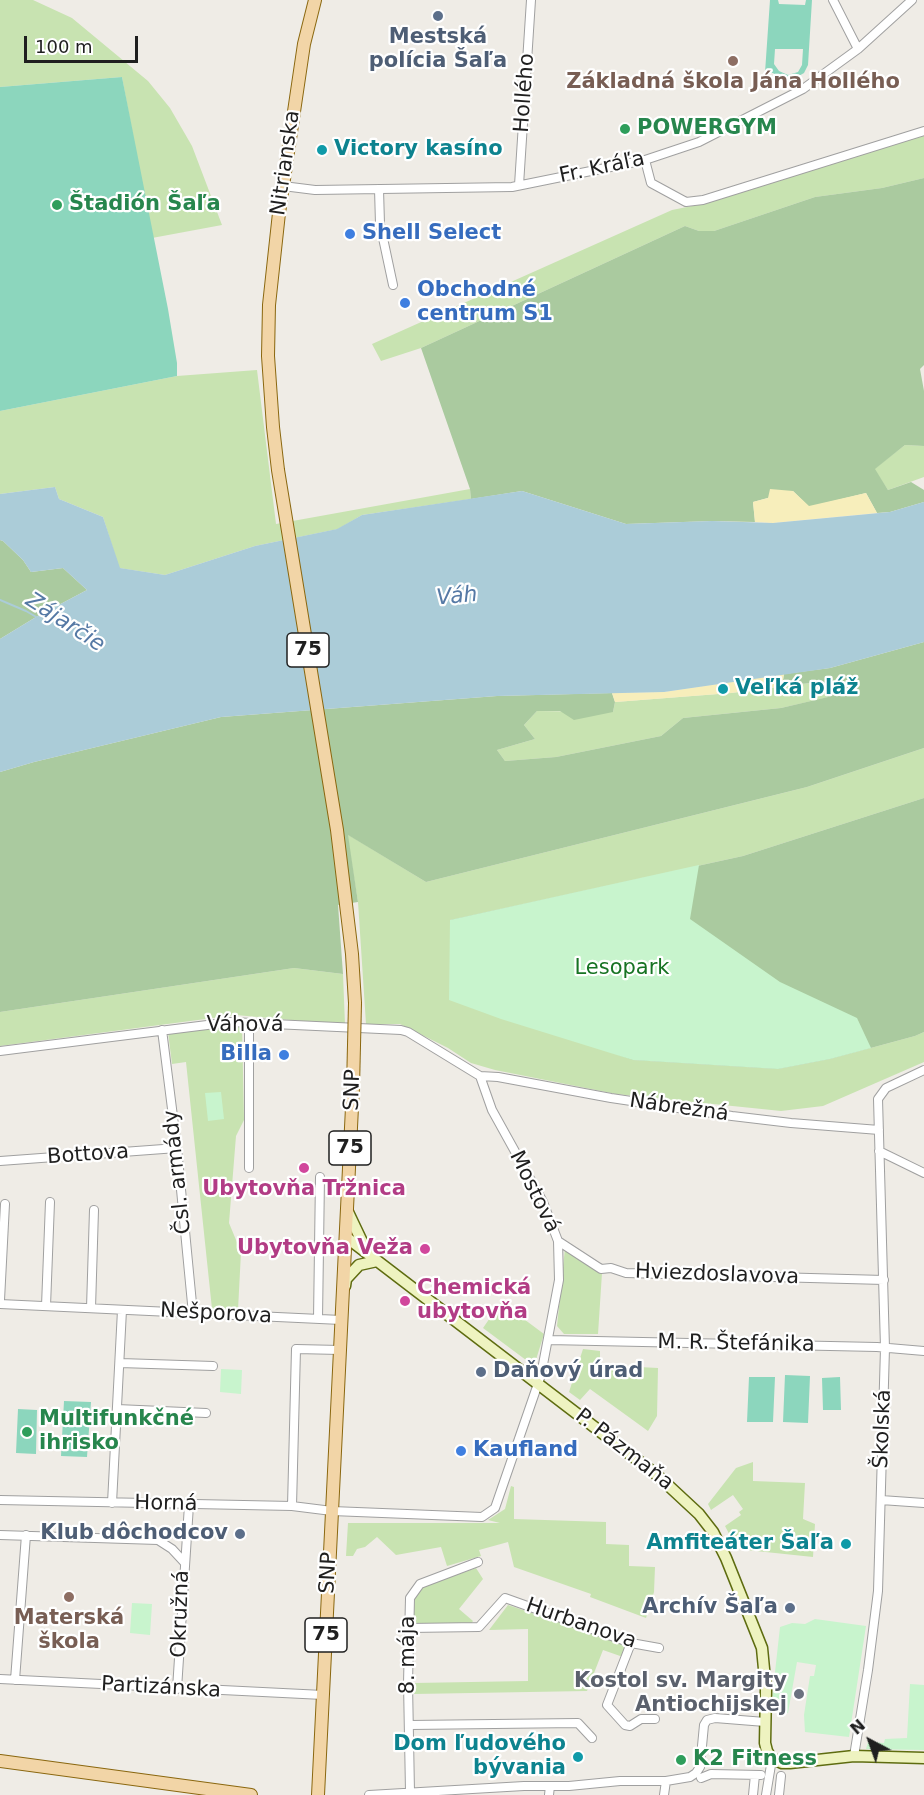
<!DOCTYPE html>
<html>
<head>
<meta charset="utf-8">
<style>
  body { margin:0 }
  #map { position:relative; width:924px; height:1795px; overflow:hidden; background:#efece6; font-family:"DejaVu Sans",sans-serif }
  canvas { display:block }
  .north { position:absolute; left:840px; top:1711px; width:60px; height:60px; -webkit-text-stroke:4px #fff; paint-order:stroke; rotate:319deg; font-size:16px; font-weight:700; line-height:24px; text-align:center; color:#1f1f1f }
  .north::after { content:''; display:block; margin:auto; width:21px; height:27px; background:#1f1f1f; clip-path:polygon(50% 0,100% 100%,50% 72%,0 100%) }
  .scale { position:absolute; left:24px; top:36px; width:114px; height:27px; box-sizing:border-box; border:3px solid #1f1f1f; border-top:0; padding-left:8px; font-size:18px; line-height:21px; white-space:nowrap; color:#1f1f1f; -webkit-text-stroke:4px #fff; paint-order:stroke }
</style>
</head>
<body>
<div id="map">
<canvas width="924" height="1795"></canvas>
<div class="north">N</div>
<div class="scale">100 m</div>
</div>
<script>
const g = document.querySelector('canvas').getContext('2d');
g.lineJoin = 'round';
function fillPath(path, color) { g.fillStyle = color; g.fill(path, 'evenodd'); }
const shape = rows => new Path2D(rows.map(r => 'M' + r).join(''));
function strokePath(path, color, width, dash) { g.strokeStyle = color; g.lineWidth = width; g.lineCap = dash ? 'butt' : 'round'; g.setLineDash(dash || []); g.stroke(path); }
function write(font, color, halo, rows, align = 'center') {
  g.font = font + ' "DejaVu Sans",sans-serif'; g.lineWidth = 4.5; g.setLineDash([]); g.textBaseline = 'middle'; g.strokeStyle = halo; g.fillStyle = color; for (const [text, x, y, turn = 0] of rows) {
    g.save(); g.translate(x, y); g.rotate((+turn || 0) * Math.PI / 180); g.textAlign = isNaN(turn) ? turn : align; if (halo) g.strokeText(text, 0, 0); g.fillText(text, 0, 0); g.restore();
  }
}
fillPath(shape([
  [0,0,33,0,72,18,148,81,170,108,192,146,222,225,152,238,122,77,0,87],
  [924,130,924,178,882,188,815,197,714,231,699,231,685,226,421,348,381,361,372,344,672,210,697,205,872,145],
  [257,370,276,524,470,489,471,499,362,515,338,529,255,546,165,575,119,568,103,517,59,499,55,487,0,494,0,411,177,376],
  [905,445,924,446,924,477,888,490,874,469],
  [811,683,829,697,781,708,683,718,661,736,556,757,505,761,497,750,535,739,524,725,537,711,613,712,615,702,731,693],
  [924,748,924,798,743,856,450,920,633,1060,778,1069,830,1059,915,1036,924,1032,924,1062,823,1106,781,1111,616,1094,495,1070,471,1063,448,1048,400,1024,366,1024,358,902,347,834,426,882,807,787],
  [294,968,343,974,345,1025,236,1015,0,1046,0,1012],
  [242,1026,244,1120,236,1136,229,1223,241,1252,238,1310,212,1309,186,1062,172,1064,168,1032],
  [565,1248,602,1273,598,1334,564,1334,557,1326],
  [501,1302,544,1334,534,1366,483,1328],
  [583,1349,600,1351,600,1365,658,1368,657,1416,648,1431,590,1389,580,1400,569,1392],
  [753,1462,753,1481,805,1483,803,1519,815,1524,813,1557,737,1549,725,1526,741,1515,739,1512,743,1509,733,1495,711,1510,708,1504,736,1468],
  [511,1486,514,1487,514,1519,606,1522,606,1544,629,1545,629,1566,655,1567,654,1592,646,1618,590,1597,591,1594,514,1567,508,1542,479,1550,481,1556,447,1566,441,1547,396,1555,377,1537,365,1547,357,1549,353,1556,346,1556,348,1523,500,1523,488,1520,505,1509],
  [476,1568,483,1579,459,1609,473,1621,471,1624,412,1626,415,1595,422,1587],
  [508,1605,628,1645,623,1657,603,1650,587,1691,414,1694,414,1683,528,1681,528,1629,489,1630]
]), '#c8e3b1');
fillPath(shape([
  [924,178,924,365,920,369,924,391,924,446,905,445,875,469,888,490,911,482,924,490,924,502,890,512,877,513,866,493,809,507,793,491,753,502,755,522,712,521,626,524,522,491,471,499,470,489,421,348,685,226,699,231,714,231,815,197,882,188],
  [0,540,3,541,23,560,31,572,63,568,87,590,36,617,0,639],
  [924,642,924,748,807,787,426,882,348,835,358,902,338,905,343,974,294,968,0,1012,0,772,34,762,221,717,497,696,612,693,615,702,613,712,574,720,560,711,537,711,524,725,535,739,497,750,505,761,556,757,661,736,683,718,781,708,828,697,811,683,782,686,784,674,830,668],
  [924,798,924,1032,915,1036,830,1059,778,1069,633,1060,529,1024,450,920,743,856]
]), '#aaca9f');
fillPath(shape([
  [770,489,793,491,809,506,866,493,877,513,773,523,755,522,753,502,768,498],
  [784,674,782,686,731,693,615,702,612,693,664,692]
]), '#f7eebb');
fillPath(shape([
  [699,865,690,919,780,982,857,1018,871,1048,830,1059,778,1069,633,1060,501,1019,449,1000,450,920],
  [221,1092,224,1119,208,1121,205,1093],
  [221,1369,242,1370,241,1394,220,1392],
  [132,1603,152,1604,150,1635,130,1633],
  [815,1619,866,1626,849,1737,805,1732,804,1715,810,1676,814,1676,816,1665,797,1662,788,1713,771,1708,780,1627,792,1623,805,1624],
  [910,1684,924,1685,924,1750,866,1749,868,1742,884,1743,885,1739,907,1738]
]), '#c8f4cd');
fillPath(shape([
  [770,0,778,0,779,4,805,5,806,0,812,0,808,65,804,73,790,81,781,79,773,73,770,73,768,87,764,87],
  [775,49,803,49,802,65,798,72,788,75,779,71,774,64],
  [122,77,168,309,177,363,177,376,0,411,0,87],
  [785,1375,810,1376,808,1423,783,1422],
  [749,1377,775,1377,773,1422,747,1422],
  [840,1377,841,1410,823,1410,822,1378],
  [64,1401,91,1402,87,1457,61,1456],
  [18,1409,37,1410,36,1454,16,1453]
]), '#8cd6bd');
fillPath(shape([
  [55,487,59,499,103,517,120,568,165,575,255,546,337,529,362,515,522,491,626,524,712,521,773,523,890,512,924,502,924,642,830,668,664,692,497,696,221,717,34,762,0,772,0,639,36,617,87,590,63,568,31,572,23,560,3,541,0,540,0,494]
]), '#abccd8');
strokePath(shape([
  [0,600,26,611,38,618]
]), '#abccd8', 2);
const street = shape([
  [833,0,858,49],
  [645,160,651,183,686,202,703,200,924,131],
  [519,185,531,0],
  [283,186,315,190,512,187,645,160,699,142,803,89,858,49,912,0],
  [379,189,380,224,393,285],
  [162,1030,177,1148,193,1314],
  [0,1051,231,1022,401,1030,408,1032,480,1076,498,1077,611,1098,732,1116,791,1123,879,1130],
  [879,1151,924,1173],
  [0,1161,177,1148],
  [249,1168,249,1023],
  [558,1241,601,1269,611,1268,626,1273,884,1280],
  [0,1300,5,1204],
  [0,1304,341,1320],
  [46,1306,50,1202],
  [91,1308,94,1210],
  [318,1319,320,1177],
  [549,1340,877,1347,924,1351],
  [120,1363,213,1366],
  [117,1409,206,1413],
  [0,1500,292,1506,332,1511,482,1517,495,1508,541,1375,559,1280,558,1241,543,1202,492,1110,480,1076],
  [881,1500,924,1503],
  [112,1503,122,1310],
  [292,1506,296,1349,340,1350],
  [0,1535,158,1540,172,1549,185,1563],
  [409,1628,479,1627,505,1598,631,1643,659,1648],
  [631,1643,607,1705,625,1725,630,1726,641,1719,655,1719],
  [0,1679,323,1695],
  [15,1680,26,1535],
  [177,1689,189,1505],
  [410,1725,578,1723,592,1738],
  [854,1756,868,1670,878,1591,885,1348,878,1099,886,1088,924,1070],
  [701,1778,711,1774,761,1775],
  [410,1792,408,1683,410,1598,420,1584,478,1562],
  [369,1795,524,1786,569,1786,620,1781,666,1781,690,1777,696,1773,700,1767,704,1725,707,1720,715,1718,765,1722],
  [549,1795,550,1786],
  [664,1795,666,1781],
  [753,1795,755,1775],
  [766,1795,772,1759],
  [779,1795,781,1776]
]);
const secondary = shape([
  [347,1210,366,1250],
  [346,1237,657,1475,699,1514,713,1532,726,1558,762,1648,766,1690,765,1743,767,1751,771,1758,782,1763,790,1763,854,1756,924,1758],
  [345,1286,346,1279,359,1265,377,1261]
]);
const primary = shape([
  [315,0,304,44,279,213,269,305,268,356,273,427,278,470,337,830,352,954,355,1003],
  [0,1761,251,1795],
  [318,1795,353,1087]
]);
strokePath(street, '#a0a0a0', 10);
strokePath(secondary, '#5e6c10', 13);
strokePath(primary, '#8a670f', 14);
strokePath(street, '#fff', 8);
strokePath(secondary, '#eef3c0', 10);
strokePath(primary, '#f2d5a7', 12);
const primaryBridge = shape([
  [353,1087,355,1003]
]);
strokePath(primaryBridge, '#8a670f', 14, []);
strokePath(primaryBridge, '#f2d5a7', 12);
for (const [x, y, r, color] of [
  [438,16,6,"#5c6f8a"],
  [733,61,6,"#8d6e63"],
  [625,129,6,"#2e9e5b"],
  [322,150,6,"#0f9aa8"],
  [57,205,6,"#2e9e5b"],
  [350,234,6,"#3f7fe0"],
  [405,303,6,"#3f7fe0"],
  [723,689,6,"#0f9aa8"],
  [284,1055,6,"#3f7fe0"],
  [304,1168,6,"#d1479c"],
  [425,1249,6,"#d1479c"],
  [405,1301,6,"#d1479c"],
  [481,1372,6,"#5c6f8a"],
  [27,1432,6,"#2e9e5b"],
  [461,1451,6,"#3f7fe0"],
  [240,1534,6,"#5c6f8a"],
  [846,1544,6,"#0f9aa8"],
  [69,1597,6,"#8d6e63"],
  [790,1608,6,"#5c6f8a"],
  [799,1694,6,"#6b7280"],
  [578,1757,6,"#0f9aa8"],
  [681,1760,6,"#2e9e5b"]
]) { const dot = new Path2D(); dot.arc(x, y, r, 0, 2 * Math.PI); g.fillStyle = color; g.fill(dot); strokePath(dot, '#fff', 2); }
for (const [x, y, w] of [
  [308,650,42],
  [350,1148,42],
  [326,1635,42]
]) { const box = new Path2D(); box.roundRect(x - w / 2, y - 17, w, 34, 4.5); g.fillStyle = '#fff'; g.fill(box); strokePath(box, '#1f1f1f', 1.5); }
write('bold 20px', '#1f1f1f', null, [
  ["75",308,650],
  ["75",350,1148],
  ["75",326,1635]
]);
write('bold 21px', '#4e5e75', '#fff', [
  ["Mestská",438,38,"center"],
  ["polícia Šaľa",438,62,"center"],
  ["Daňový úrad",493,1372,"left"],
  ["Klub dôchodcov",228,1534],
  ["Archív Šaľa",778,1608]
], 'right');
write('bold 21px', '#785e54', '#fff', [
  ["Základná škola Jána Hollého",733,83],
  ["Materská",69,1619],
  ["škola",69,1643]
]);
write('21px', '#1f1f1f', '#fff', [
  ["Hollého",525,93,-86],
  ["Nitrianska",286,163,-82],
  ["Fr. Kráľa",602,168,-12],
  ["Váhová",245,1026],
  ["SNP",353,1090,-88],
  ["Nábrežná",679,1108,8],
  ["Bottova",88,1155,-4],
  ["Čsl. armády",178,1172,-96],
  ["Mostová",534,1192,64],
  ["Hviezdoslavova",717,1275,2],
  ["Nešporova",216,1314,3],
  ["M. R. Štefánika",736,1344,1],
  ["Školská",883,1429,-88],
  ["P. Pázmaňa",624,1450,38],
  ["Horná",166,1504,1],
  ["SNP",329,1573,-87],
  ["Okružná",181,1614,-88],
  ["Hurbanova",581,1624,19],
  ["8. mája",409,1655,-90],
  ["Partizánska",161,1688,3]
]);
write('bold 21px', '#27864d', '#fff', [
  ["POWERGYM",637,129],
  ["Štadión Šaľa",69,205],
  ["Multifunkčné",39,1420],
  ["ihrisko",39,1444],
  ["K2 Fitness",693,1760]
], 'left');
write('bold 21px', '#0d838f', '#fff', [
  ["Victory kasíno",334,150],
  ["Veľká pláž",735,689],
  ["Amfiteáter Šaľa",834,1544,"right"],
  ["Dom ľudového",566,1745,"right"],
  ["bývania",566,1769,"right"]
], 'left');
write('bold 21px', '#366cbe', '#fff', [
  ["Shell Select",362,234],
  ["Obchodné",417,291],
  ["centrum S1",417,315],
  ["Billa",272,1055,"right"],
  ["Kaufland",473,1451]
], 'left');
write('21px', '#177323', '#fff', [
  ["Lesopark",622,969]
]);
write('bold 21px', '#b23c85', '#fff', [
  ["Ubytovňa Tržnica",304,1190],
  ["Ubytovňa Veža",413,1249,"right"],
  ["Chemická",417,1289,"left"],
  ["ubytovňa",417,1313,"left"]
]);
write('bold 21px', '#5b616d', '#fff', [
  ["Kostol sv. Margity",787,1682],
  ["Antiochijskej",787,1706]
], 'right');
write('italic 22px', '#5579a5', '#fff', [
  ["Váh",457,597,-5],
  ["Zájarčie",65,623,33]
]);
</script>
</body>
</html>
